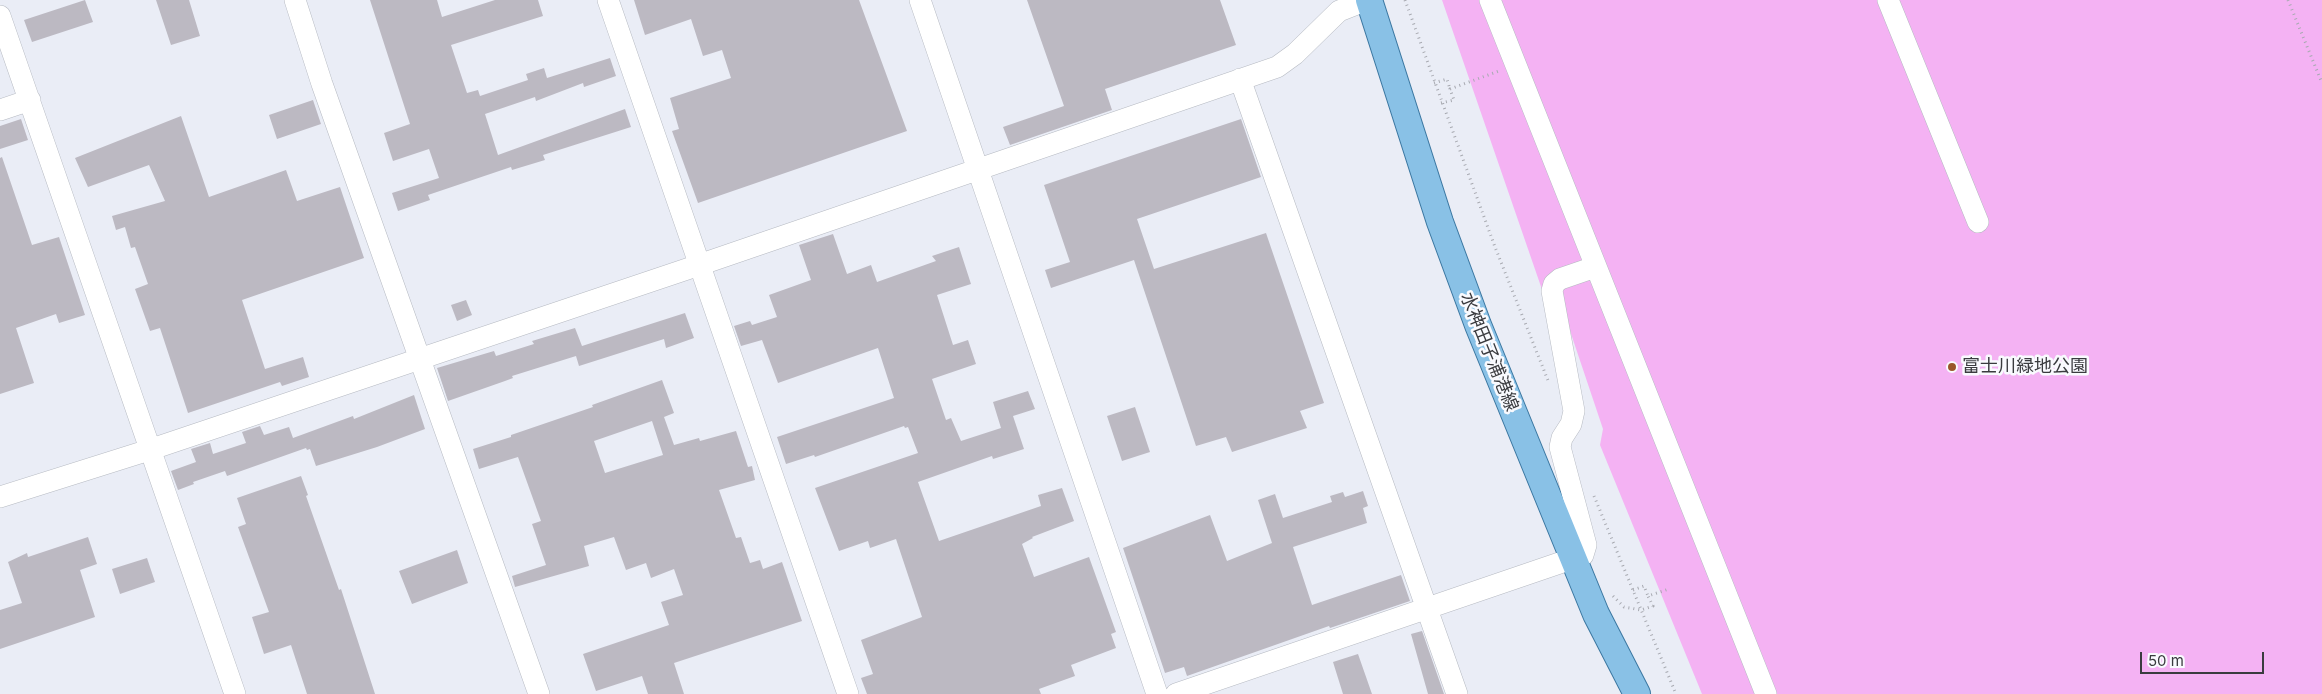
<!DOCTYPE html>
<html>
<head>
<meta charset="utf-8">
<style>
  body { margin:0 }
  #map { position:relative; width:2322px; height:694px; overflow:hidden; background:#eaedf6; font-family:Inter,sans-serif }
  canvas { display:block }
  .scale { position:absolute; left:2140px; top:652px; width:124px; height:22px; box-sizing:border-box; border:2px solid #3a3b3f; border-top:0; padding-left:6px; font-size:15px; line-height:18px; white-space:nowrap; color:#3a3b3f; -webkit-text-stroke:4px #f9fafe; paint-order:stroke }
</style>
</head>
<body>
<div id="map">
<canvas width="2322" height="694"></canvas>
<div class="scale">50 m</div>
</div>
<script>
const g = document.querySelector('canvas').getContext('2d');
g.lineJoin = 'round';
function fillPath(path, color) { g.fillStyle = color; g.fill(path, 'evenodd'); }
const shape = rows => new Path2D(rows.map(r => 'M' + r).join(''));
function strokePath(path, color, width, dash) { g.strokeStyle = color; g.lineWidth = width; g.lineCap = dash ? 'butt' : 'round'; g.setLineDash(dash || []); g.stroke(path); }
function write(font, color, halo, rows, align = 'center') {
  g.font = font + ' Inter,"Noto Sans JP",sans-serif'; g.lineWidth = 5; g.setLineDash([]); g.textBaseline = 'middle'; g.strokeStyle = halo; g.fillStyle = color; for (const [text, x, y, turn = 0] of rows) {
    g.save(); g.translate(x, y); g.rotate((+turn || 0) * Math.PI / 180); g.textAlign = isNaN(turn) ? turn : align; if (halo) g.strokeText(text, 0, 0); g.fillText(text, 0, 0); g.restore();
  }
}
fillPath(shape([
  [1442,0,2322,0,2322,694,1702,694,1600,445,1603,429,1560,301,1547,304]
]), '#f4b2f3');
fillPath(shape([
  [85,0,93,22,32,42,24,20],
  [156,0,189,0,200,36,171,45],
  [370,0,437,0,442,17,495,0,538,0,543,16,451,45,467,93,478,90,480,96,528,80,526,74,544,68,547,78,610,58,616,76,584,87,583,83,536,101,535,97,485,114,498,155,625,109,631,127,543,155,545,160,512,170,511,167,428,195,430,200,398,211,392,193,439,178,429,149,393,161,384,133,410,124],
  [634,0,859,0,907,131,698,203,672,131,679,129,670,98,731,78,722,50,703,56,691,19,645,35],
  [1027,0,1220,0,1236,45,1105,89,1112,110,1010,145,1003,127,1064,106],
  [313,100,321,124,277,139,269,115],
  [181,116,209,197,286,170,297,201,340,187,364,258,242,300,265,369,303,357,309,377,282,386,280,382,188,413,160,328,150,331,135,289,148,284,135,247,131,248,125,227,116,230,112,216,165,201,149,165,88,187,75,158],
  [21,119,28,140,0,149,0,126],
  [1241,119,1261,177,1137,219,1154,269,1266,233,1324,403,1300,411,1307,428,1232,452,1226,437,1196,446,1134,260,1051,288,1045,270,1070,262,1044,185],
  [2,157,32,245,59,237,85,315,59,323,56,314,16,328,34,383,0,394,0,158],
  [833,234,847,274,871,265,877,282,936,261,932,256,959,247,971,284,937,295,953,345,968,340,976,364,932,379,946,420,951,418,961,441,1001,428,993,402,1028,391,1035,409,1013,416,1024,449,993,459,992,456,918,482,939,541,1041,506,1038,495,1062,488,1074,521,1032,537,1033,538,1022,544,1034,577,1089,557,1116,632,1111,634,1116,648,1071,665,1075,676,1039,689,1041,694,867,694,861,678,873,674,861,640,922,617,896,539,870,548,868,541,839,551,815,488,918,453,908,427,905,428,904,426,815,457,814,455,786,464,777,437,894,398,878,348,778,383,762,340,741,346,734,326,750,321,752,325,777,317,769,295,811,280,799,245],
  [466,300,472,315,457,321,451,305],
  [685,313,694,338,666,348,664,339,579,366,576,356,512,376,513,378,505,381,448,401,437,368,494,351,496,356,534,344,532,341,575,328,582,346],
  [662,380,674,413,664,417,674,445,699,438,700,441,736,431,748,467,752,466,755,480,719,490,736,538,741,537,750,563,760,560,763,569,782,562,802,621,674,663,684,694,648,694,642,676,596,691,583,654,669,625,661,602,683,595,674,569,651,578,646,563,626,570,614,537,584,546,589,566,515,587,512,576,546,565,532,524,541,521,518,457,479,469,473,449,511,437,511,435,593,407,592,405],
  [652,421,663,455,605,473,594,441],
  [414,395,425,429,377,447,316,466,310,449,307,450,306,448,227,476,225,471,193,482,194,484,178,490,171,471,196,462,191,449,210,443,213,454,246,443,242,432,260,426,264,435,289,427,293,438,353,416,354,419],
  [1135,407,1150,452,1122,461,1107,416],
  [301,476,308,495,306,496,339,590,341,589,375,694,307,694,291,645,264,654,252,617,269,612,238,527,246,524,237,498],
  [1363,491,1368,506,1363,508,1367,523,1293,547,1312,605,1401,575,1410,601,1330,628,1329,626,1187,676,1184,667,1165,673,1123,548,1210,515,1227,561,1272,543,1258,500,1275,494,1283,518,1332,502,1330,496,1343,492,1345,497],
  [88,537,97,564,80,570,95,617,0,649,0,610,22,603,8,562,27,553,28,557],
  [457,550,468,583,412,604,399,571],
  [147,558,155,582,120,594,112,569],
  [1422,631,1444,694,1428,694,1411,634],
  [1358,654,1372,694,1343,694,1333,662]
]), '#bcb9c2');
const minor = shape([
  [295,0,322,84,539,694],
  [608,0,848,694],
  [920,0,1157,694],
  [1490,0,1766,694],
  [1888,0,1978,222],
  [0,16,235,694],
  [1240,79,1457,694],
  [0,110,30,100],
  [0,497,149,450,699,265,1277,67,1295,54,1339,11,1367,0],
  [1176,694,1583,555,1586,545,1560,447,1562,438,1571,424,1574,411,1552,291,1554,284,1560,279,1595,267]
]);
const major = shape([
  [1369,0,1440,222,1478,325,1596,614,1637,694]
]);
strokePath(minor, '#b6bac2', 22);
strokePath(major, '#3b77a1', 28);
strokePath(shape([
  [1405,0,1495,247,1549,383],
  [2288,0,2322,83],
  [1434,83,1447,79,1450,89],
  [1441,103,1454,100,1450,89,1499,71],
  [1594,496,1676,694],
  [1633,590,1644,586,1648,596],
  [1613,596,1624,607,1641,610,1653,606,1648,596,1669,589]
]), '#a8aab1', 3, [1, 4]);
strokePath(minor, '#fff', 21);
strokePath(major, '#89c1e6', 26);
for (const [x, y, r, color] of [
  [1952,367,5,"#9a552a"]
]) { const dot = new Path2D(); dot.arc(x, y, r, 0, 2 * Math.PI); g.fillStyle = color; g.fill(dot); strokePath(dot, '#f9fafe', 2); }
write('18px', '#3a3b3f', '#f9fafe', [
  ["水神田子浦港線",1489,352,68]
]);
write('18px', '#3a3b3f', '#f9fafe', [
  ["富士川緑地公園",1962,367]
], 'left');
</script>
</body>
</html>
